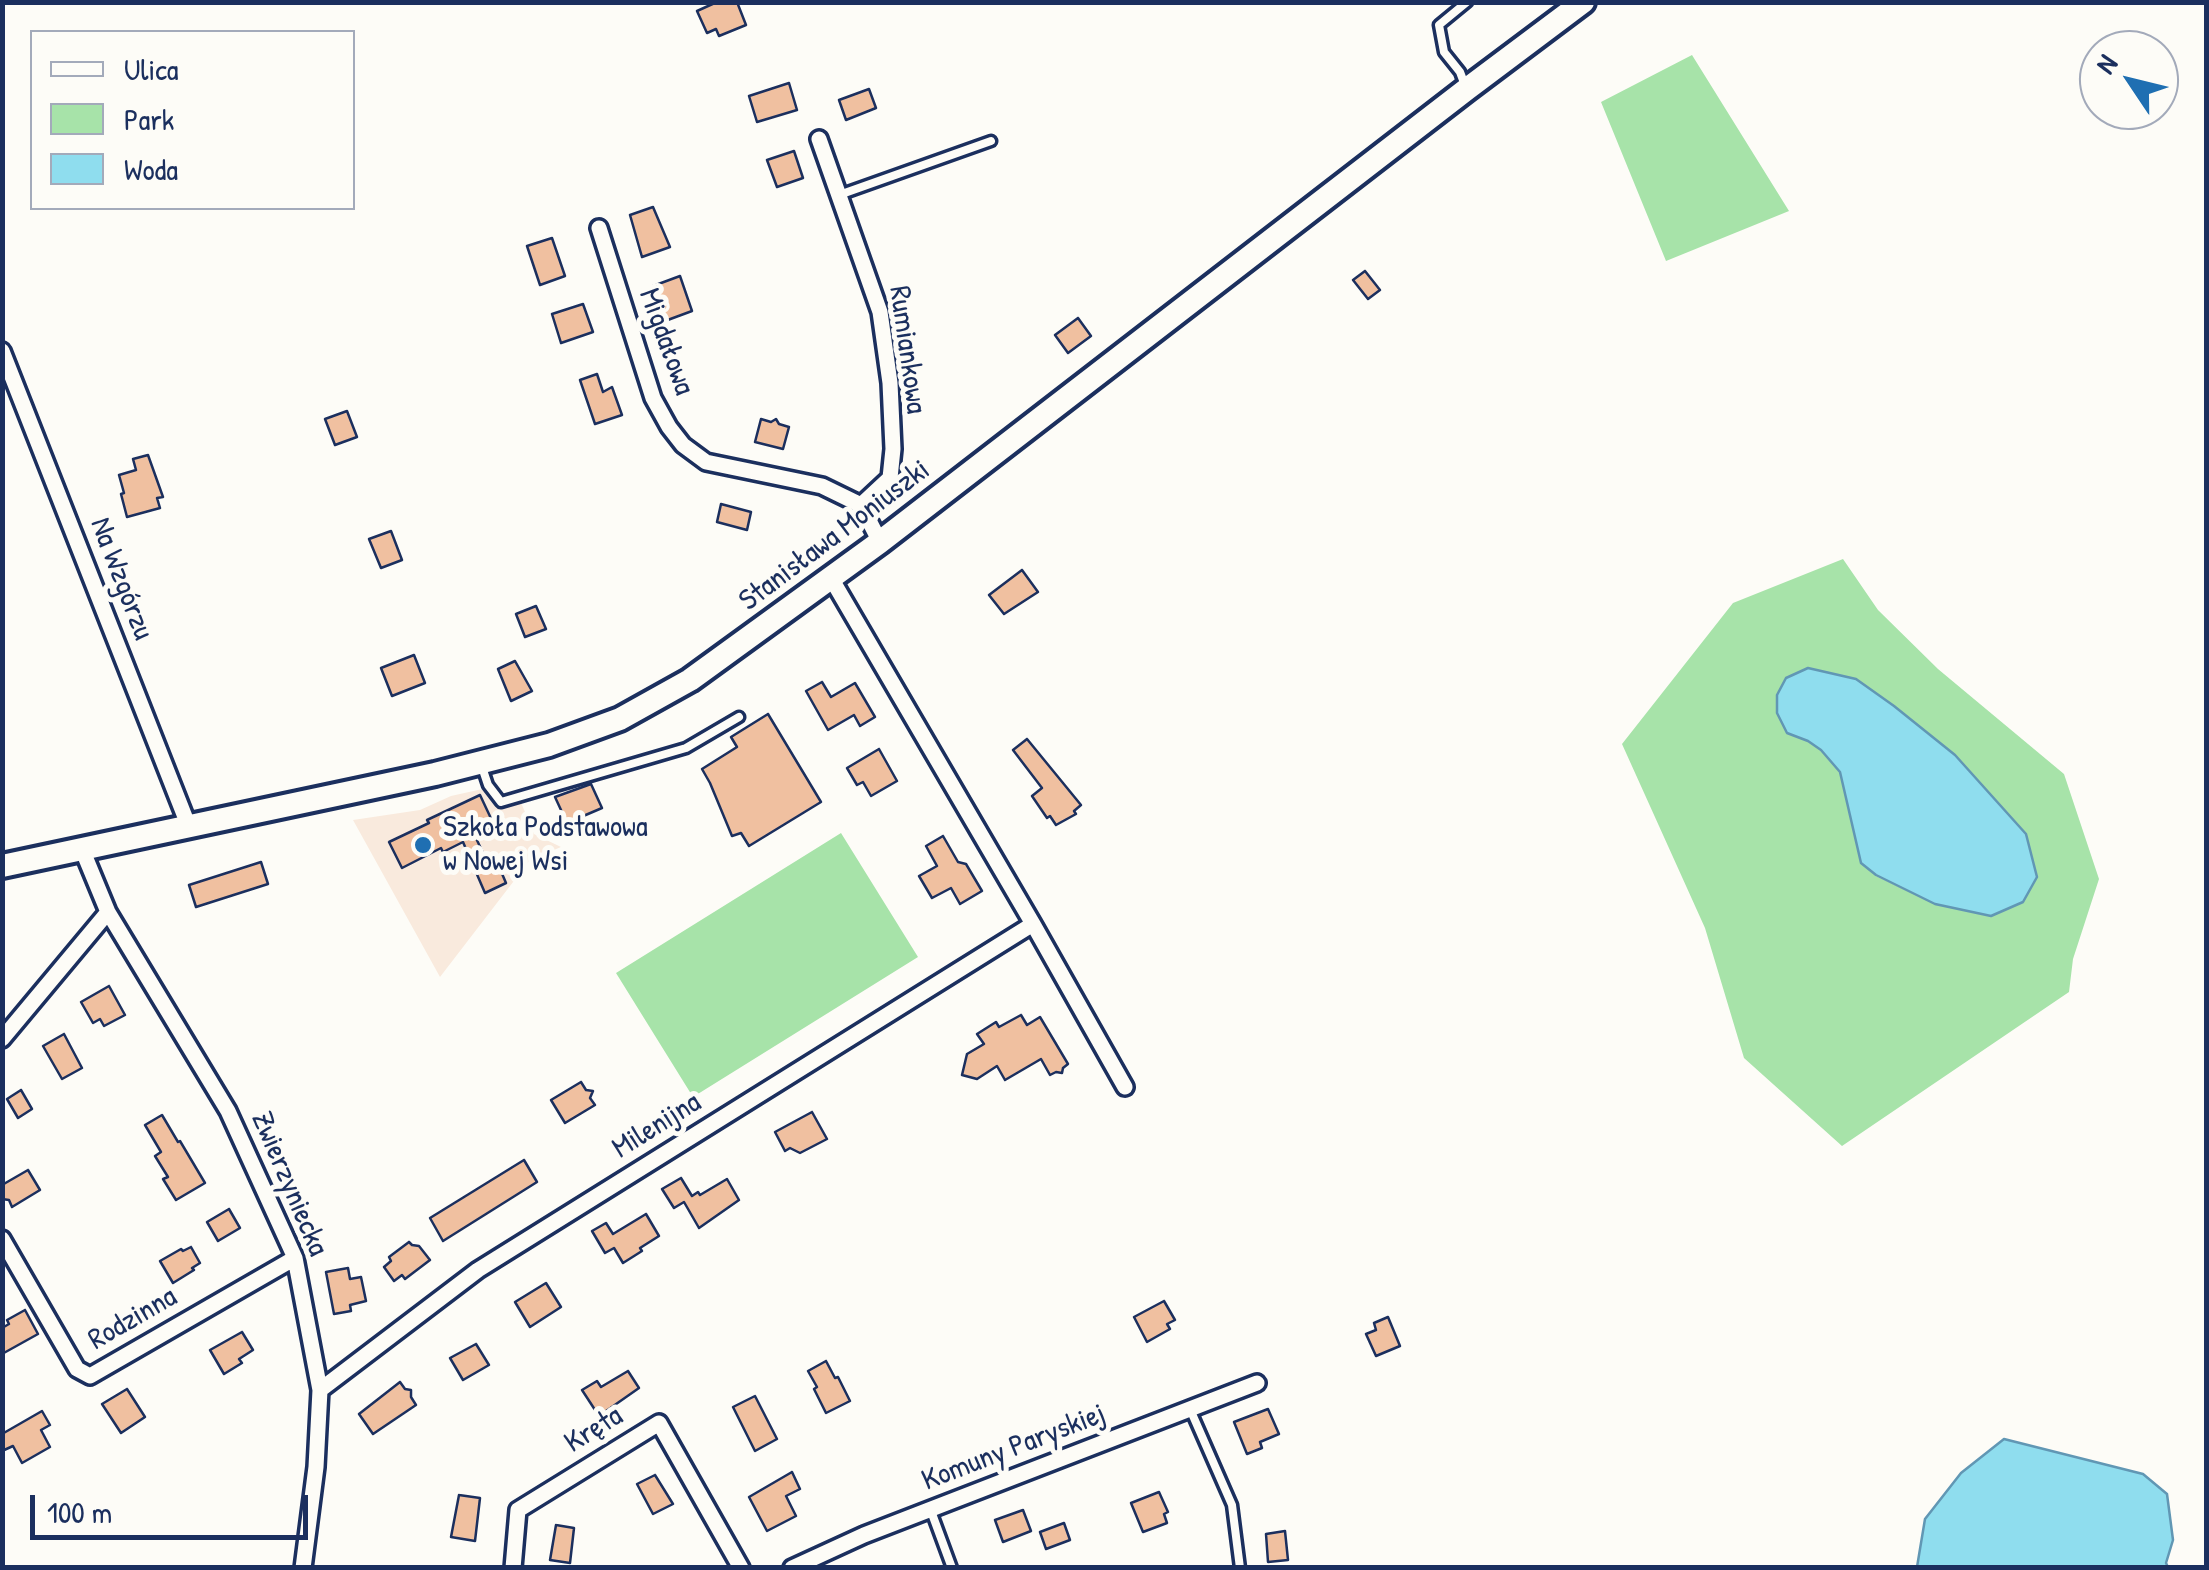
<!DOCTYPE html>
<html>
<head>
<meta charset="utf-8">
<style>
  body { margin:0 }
  #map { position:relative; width:2209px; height:1570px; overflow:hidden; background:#fdfcf7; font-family:"Patrick Hand",sans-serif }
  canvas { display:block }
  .frame { position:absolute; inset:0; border:5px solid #1b2f5e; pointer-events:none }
  .legend { position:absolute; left:30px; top:30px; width:325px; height:180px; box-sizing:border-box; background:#fdfcf7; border:2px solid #a3aaba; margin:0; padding:12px 18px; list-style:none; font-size:30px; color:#1b2f5e }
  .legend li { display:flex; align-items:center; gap:20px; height:50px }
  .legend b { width:50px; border:2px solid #a3aaba }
  .north { position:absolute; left:2079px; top:30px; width:100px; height:100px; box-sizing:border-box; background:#fdfcf7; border:2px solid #a3aaba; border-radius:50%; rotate:305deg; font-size:28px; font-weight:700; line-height:40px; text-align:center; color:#1b2f5e }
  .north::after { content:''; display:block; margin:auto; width:35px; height:45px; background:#1f6fb2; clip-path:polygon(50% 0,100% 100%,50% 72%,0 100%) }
  .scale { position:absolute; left:30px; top:1495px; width:278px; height:45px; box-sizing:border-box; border:5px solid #1b2f5e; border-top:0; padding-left:12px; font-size:30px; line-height:35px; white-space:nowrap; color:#1b2f5e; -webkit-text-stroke:8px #fdfcf7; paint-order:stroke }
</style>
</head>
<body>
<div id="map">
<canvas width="2209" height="1570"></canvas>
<div class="frame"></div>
<ul class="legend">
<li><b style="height:12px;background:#fdfcf7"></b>Ulica</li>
<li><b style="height:28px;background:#a7e3a9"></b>Park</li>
<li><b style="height:28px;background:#8fddee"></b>Woda</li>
</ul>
<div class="north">N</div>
<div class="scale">100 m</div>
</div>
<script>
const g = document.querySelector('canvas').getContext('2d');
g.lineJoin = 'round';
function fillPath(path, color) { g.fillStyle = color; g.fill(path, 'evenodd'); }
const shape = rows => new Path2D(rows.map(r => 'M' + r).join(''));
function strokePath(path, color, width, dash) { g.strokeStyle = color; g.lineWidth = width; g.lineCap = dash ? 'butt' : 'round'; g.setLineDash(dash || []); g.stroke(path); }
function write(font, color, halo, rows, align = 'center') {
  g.font = font + ' "Patrick Hand",sans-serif'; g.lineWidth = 10; g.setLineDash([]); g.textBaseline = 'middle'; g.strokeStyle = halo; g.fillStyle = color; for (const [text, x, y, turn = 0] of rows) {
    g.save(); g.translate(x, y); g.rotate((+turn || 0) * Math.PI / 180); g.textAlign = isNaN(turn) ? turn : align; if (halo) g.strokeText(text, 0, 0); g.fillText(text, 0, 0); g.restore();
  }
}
fillPath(shape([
  [487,788,493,803,520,800,534,834,561,847,530,860,440,977,353,820,420,810,451,796]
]), '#f9eadd');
fillPath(shape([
  [1692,55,1789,211,1666,261,1601,102],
  [1843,559,1878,610,1938,669,2064,774,2099,879,2073,959,2069,992,1842,1146,1744,1058,1705,928,1622,744,1733,603],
  [1777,695,1991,916,1935,904,1876,876,1861,863,1840,772,1821,750,1808,741,1787,733],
  [841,833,918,957,693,1097,616,973]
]), '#a7e3a9');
const water = shape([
  [1808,668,1856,679,1894,706,1955,755,2026,834,2037,877,2023,902,1991,916,1935,904,1876,875,1861,863,1840,772,1821,750,1808,741,1787,733,1777,713,1777,695,1786,678,1808,668],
  [2004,1439,2143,1474,2167,1494,2173,1540,2166,1563,2168,1567,1917,1567,1925,1519,1961,1473,2004,1439]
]);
fillPath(water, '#8fddee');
strokePath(water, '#6197b4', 2.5);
const building = shape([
  [717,2,737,2,746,25,719,36,716,29,707,33,697,11,717,2],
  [789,83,797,110,757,122,749,96,789,83],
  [869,89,876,108,846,120,839,100,869,89],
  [794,151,803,178,777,187,767,160,794,151],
  [653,207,670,247,642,257,630,215,653,207],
  [552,238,565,276,540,285,527,246,552,238],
  [1365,271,1380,290,1368,299,1353,280,1365,271],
  [680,276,692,311,665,321,653,286,680,276],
  [583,304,593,332,561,343,552,314,583,304],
  [1078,318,1091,336,1068,353,1055,335,1078,318],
  [597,374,603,392,612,387,622,415,595,424,580,380,597,374],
  [347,411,357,437,335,445,325,419,347,411],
  [761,419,771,422,776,419,779,424,789,427,783,449,755,442,761,419],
  [148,455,163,497,157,498,160,508,127,517,121,494,124,493,119,475,136,470,133,459,148,455],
  [721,504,751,512,747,530,717,522,721,504],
  [391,531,402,560,381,568,369,539,391,531],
  [1022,570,1038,592,1004,614,989,595,1022,570],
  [536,606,546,629,525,637,516,614,536,606],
  [414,655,425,683,392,696,381,668,414,655],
  [515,661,532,691,511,701,498,669,515,661],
  [822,682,831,697,855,683,875,717,860,726,854,715,828,730,806,691,822,682],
  [768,714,821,802,749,846,741,833,732,836,710,783,702,769,737,747,731,737,768,714],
  [1027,739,1081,805,1074,811,1076,814,1056,825,1050,816,1047,818,1032,796,1042,788,1013,750,1027,739],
  [879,749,897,781,871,796,863,782,857,785,847,768,879,749],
  [591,784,602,808,567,823,555,797,591,784],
  [480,795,495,827,475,836,492,872,500,869,506,883,485,893,463,842,443,852,441,848,402,868,389,842,429,823,427,820,480,795],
  [943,836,958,862,966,864,982,891,960,904,951,888,932,898,919,876,937,866,926,846,943,836],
  [261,862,268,884,196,907,189,885,261,862],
  [109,986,125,1015,104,1026,100,1019,93,1023,81,1002,109,986],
  [1021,1015,1027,1025,1040,1017,1068,1064,1063,1068,1062,1073,1056,1072,1050,1075,1041,1059,1005,1080,997,1066,977,1079,962,1075,967,1054,984,1044,977,1034,996,1022,999,1027,1021,1015],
  [64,1034,82,1068,62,1079,43,1046,64,1034],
  [581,1082,586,1090,593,1091,590,1098,595,1105,565,1123,551,1100,581,1082],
  [21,1090,32,1109,18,1118,7,1099,21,1090],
  [812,1112,827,1139,800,1153,790,1148,785,1151,775,1132,812,1112],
  [162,1115,178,1142,180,1141,205,1183,176,1200,163,1179,168,1177,155,1156,161,1152,145,1125,162,1115],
  [524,1160,537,1182,443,1241,430,1218,524,1160],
  [28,1170,40,1190,12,1207,9,1200,2,1199,2,1185,28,1170],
  [681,1178,692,1196,698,1192,700,1195,727,1179,739,1200,699,1228,684,1202,674,1208,662,1189,681,1178],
  [229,1209,240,1228,218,1241,207,1222,229,1209],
  [646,1214,659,1236,640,1248,642,1251,623,1263,614,1248,605,1253,592,1231,606,1223,613,1234,646,1214],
  [409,1242,412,1245,419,1246,430,1260,405,1279,402,1275,394,1281,384,1267,391,1261,389,1257,409,1242],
  [191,1247,200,1263,192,1268,194,1270,173,1283,160,1261,181,1249,183,1251,191,1247],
  [348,1268,350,1279,361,1277,366,1301,350,1305,351,1311,334,1314,326,1272,348,1268],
  [546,1283,561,1307,530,1327,515,1302,546,1283],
  [1164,1301,1175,1320,1167,1324,1170,1329,1147,1342,1134,1317,1164,1301],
  [25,1310,38,1334,2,1354,2,1328,9,1324,7,1320,25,1310],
  [1388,1317,1400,1346,1376,1356,1366,1334,1376,1330,1374,1323,1388,1317],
  [242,1332,253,1350,239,1359,242,1363,224,1374,210,1350,242,1332],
  [476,1344,489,1365,463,1380,450,1358,476,1344],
  [826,1361,835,1378,838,1377,850,1401,826,1413,814,1389,817,1387,808,1371,826,1361],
  [628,1371,639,1388,599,1416,582,1390,597,1381,601,1387,628,1371],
  [400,1382,405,1389,411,1390,411,1397,416,1405,373,1434,359,1414,400,1382],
  [127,1389,145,1417,121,1433,102,1404,127,1389],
  [755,1396,777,1439,755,1451,733,1407,755,1396],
  [1268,1409,1279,1434,1260,1442,1262,1448,1247,1454,1234,1422,1268,1409],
  [42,1411,50,1425,41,1430,50,1447,22,1463,13,1446,2,1451,2,1434,42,1411],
  [792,1472,800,1489,786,1496,796,1516,767,1531,749,1497,792,1472],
  [655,1475,673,1504,653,1514,637,1484,655,1475],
  [1159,1492,1168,1512,1164,1514,1167,1523,1143,1532,1131,1503,1159,1492],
  [459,1495,480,1498,475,1541,451,1537,459,1495],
  [1023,1510,1031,1531,1003,1542,995,1520,1023,1510],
  [1064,1523,1070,1540,1046,1549,1040,1532,1064,1523],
  [556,1525,574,1528,570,1563,550,1560,556,1525],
  [1285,1531,1288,1560,1268,1562,1266,1534,1285,1531]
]);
fillPath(building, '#f0c0a0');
strokePath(building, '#1b2f5e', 2.5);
const lane = shape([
  [1466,88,1460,72,1444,52,1439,25,1467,2],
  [839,195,991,141],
  [482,767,488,785,501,802,686,748,739,717],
  [1190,1409,1232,1505,1240,1568],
  [931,1511,952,1568]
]);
const street = shape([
  [819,139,880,312,890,383,893,449,890,478,861,505],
  [599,228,653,398,669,427,683,445,706,462,822,486,861,505,880,542],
  [2,351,189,827],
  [831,578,1033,924,1125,1087],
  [108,912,228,1111,295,1258,320,1390,316,1467,303,1568],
  [2,1039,108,912,82,849],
  [2,1239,77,1369,90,1376,295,1258],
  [320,1390,478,1270,1033,924],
  [513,1568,518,1510,659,1423,741,1568],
  [792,1568,864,1535,1257,1383]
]);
const secondary = shape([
  [2,866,435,774,549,745,620,719,690,680,880,542,1467,89,1583,2]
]);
strokePath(lane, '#1b2f5e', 15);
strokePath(street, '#1b2f5e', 22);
strokePath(secondary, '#1b2f5e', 30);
strokePath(lane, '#fdfcf7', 8);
strokePath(street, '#fdfcf7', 15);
strokePath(secondary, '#fdfcf7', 22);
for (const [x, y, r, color] of [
  [423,845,10,"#1f6fb2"]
]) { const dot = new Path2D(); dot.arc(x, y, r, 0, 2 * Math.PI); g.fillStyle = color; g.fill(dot); strokePath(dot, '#fdfcf7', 4); }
write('30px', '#1b2f5e', '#fdfcf7', [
  ["Migdałowa",666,342,70],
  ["Rumiankowa",907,350,82],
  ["Stanisława Moniuszki",835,536,-37],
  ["Na Wzgórzu",121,579,69],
  ["Milenijna",657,1126,-32],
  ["Zwierzyniecka",289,1184,67],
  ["Rodzinna",133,1319,-30],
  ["Kręta",594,1430,-32],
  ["Komuny Paryskiej",1014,1448,-21]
]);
write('30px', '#1b2f5e', '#fdfcf7', [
  ["Szkoła Podstawowa",443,828],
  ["w Nowej Wsi",443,862]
], 'left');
</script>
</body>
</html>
